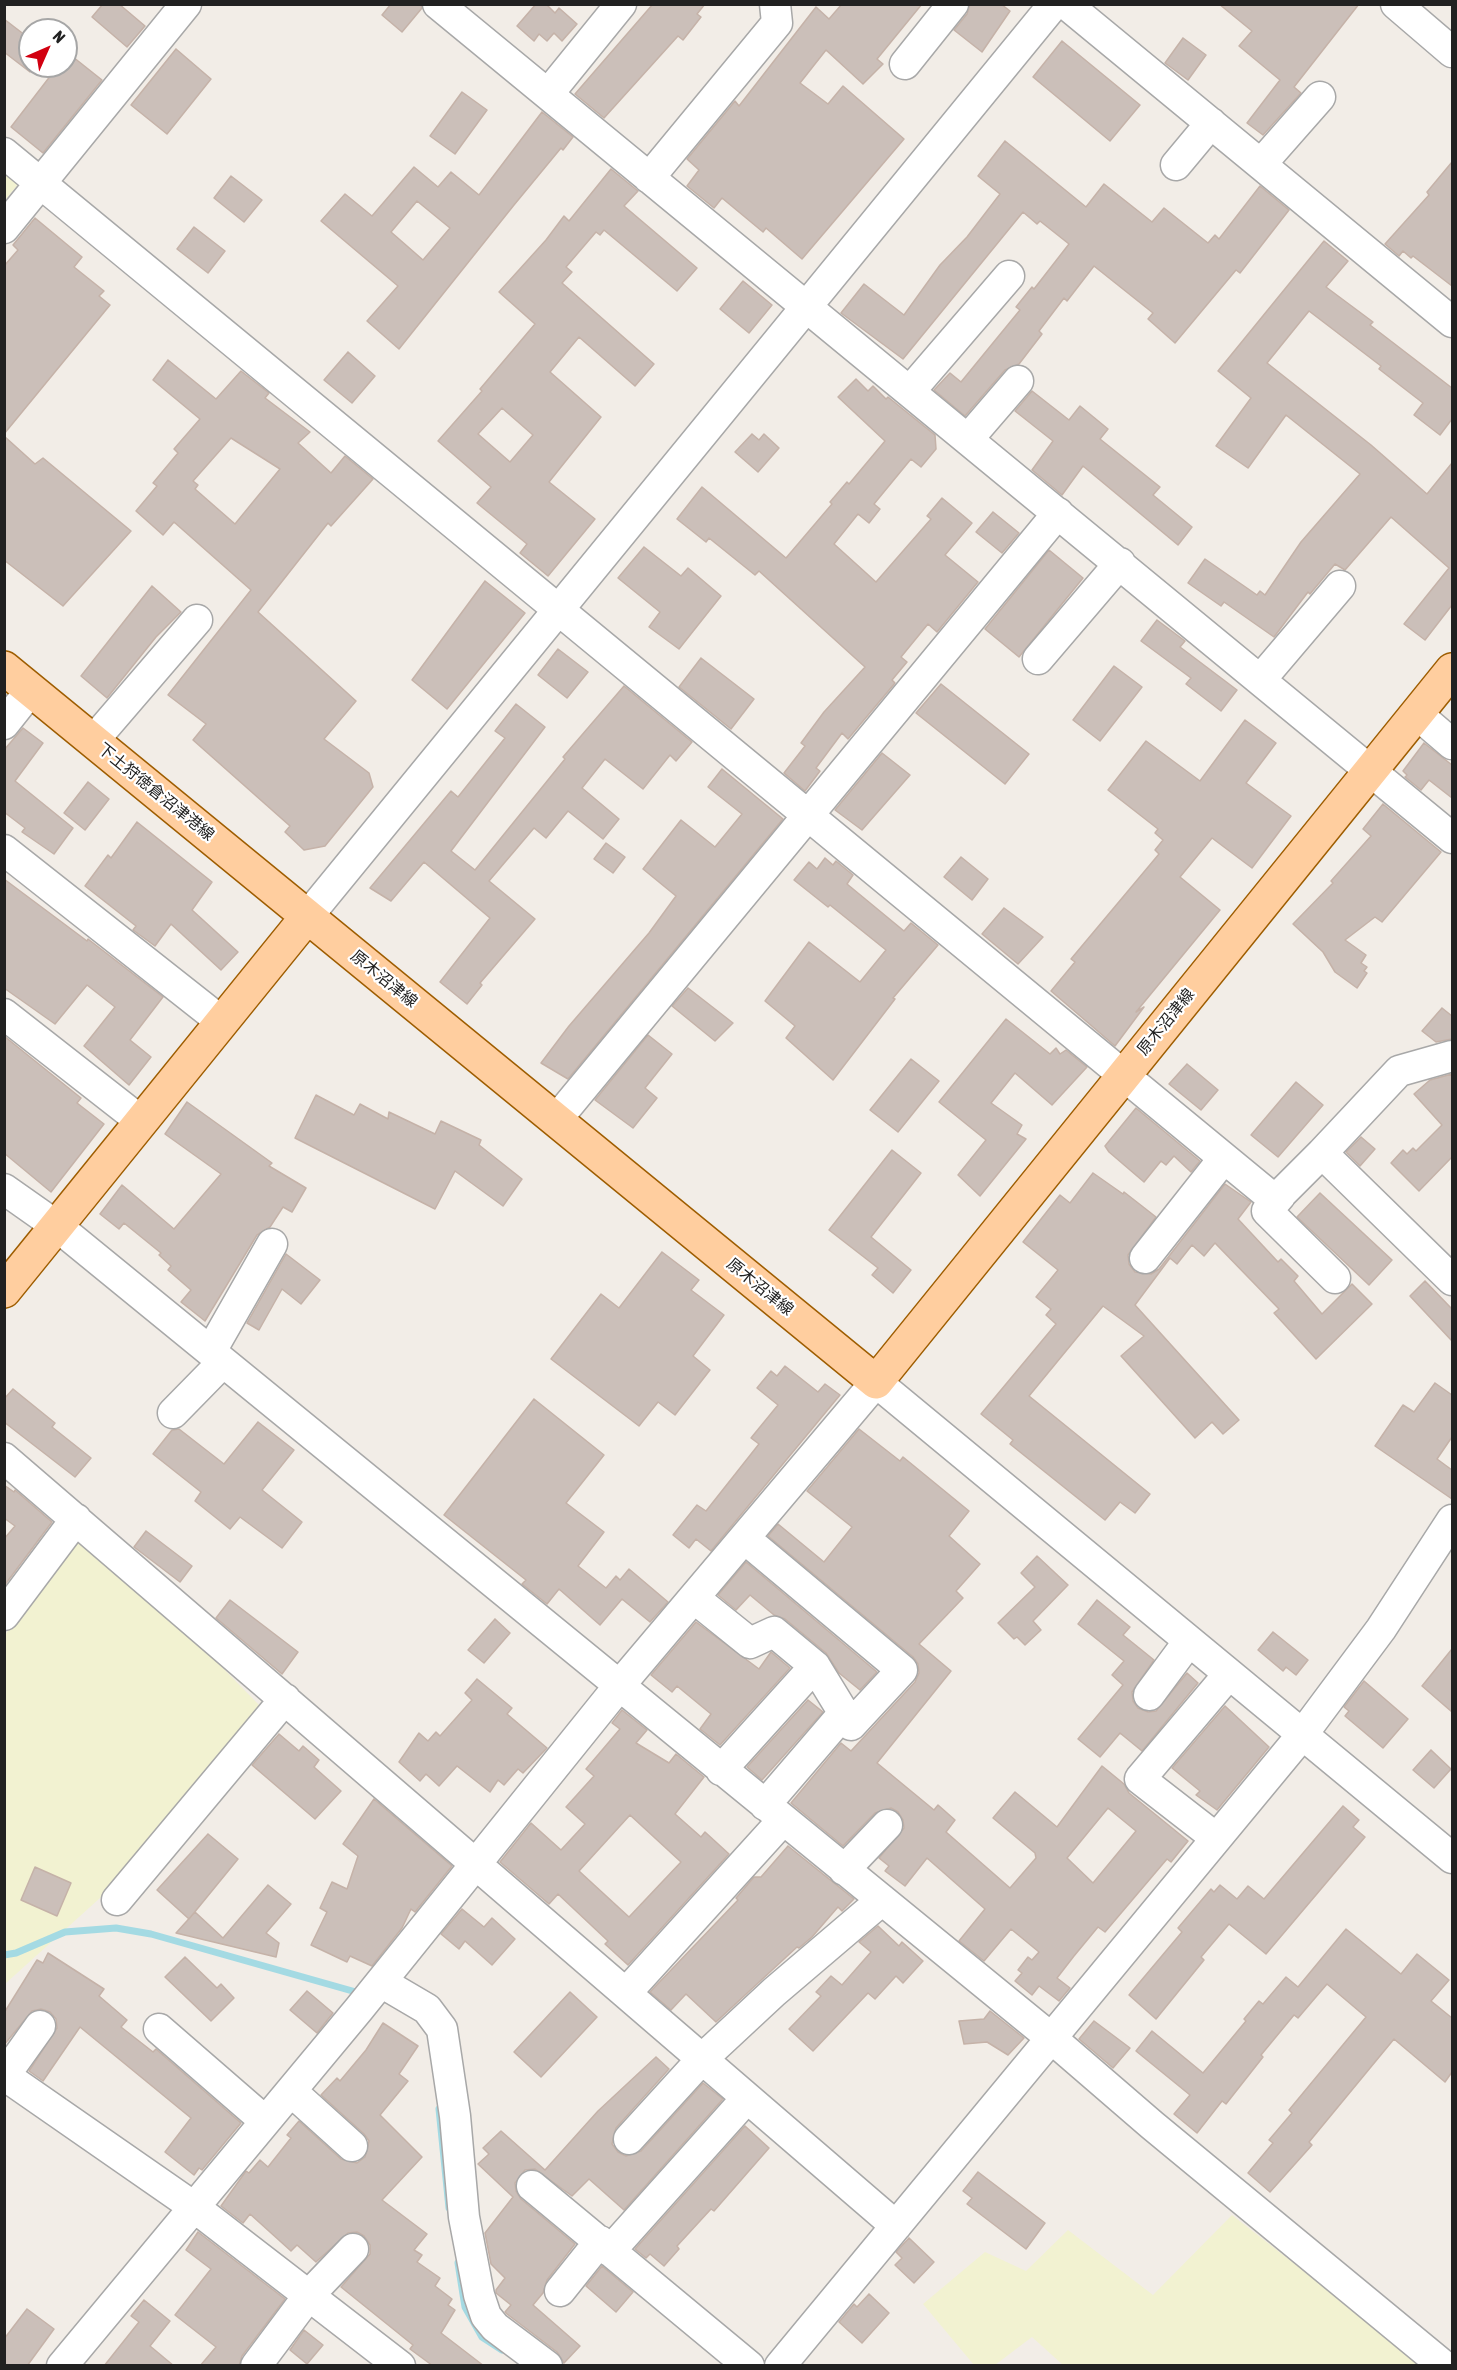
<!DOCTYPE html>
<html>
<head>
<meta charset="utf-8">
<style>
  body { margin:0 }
  #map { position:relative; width:1457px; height:2370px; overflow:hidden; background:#f2ede7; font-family:"Asap Condensed",sans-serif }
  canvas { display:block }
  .frame { position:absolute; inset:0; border:6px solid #212121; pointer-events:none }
  .north { position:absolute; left:18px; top:18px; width:60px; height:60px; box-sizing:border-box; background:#fff; border:2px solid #a6a6a6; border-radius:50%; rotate:45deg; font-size:16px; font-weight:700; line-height:24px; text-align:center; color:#212121 }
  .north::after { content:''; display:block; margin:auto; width:21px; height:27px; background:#d20010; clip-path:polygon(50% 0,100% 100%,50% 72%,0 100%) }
</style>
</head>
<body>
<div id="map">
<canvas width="1457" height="2370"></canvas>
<div class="frame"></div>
<div class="north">N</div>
</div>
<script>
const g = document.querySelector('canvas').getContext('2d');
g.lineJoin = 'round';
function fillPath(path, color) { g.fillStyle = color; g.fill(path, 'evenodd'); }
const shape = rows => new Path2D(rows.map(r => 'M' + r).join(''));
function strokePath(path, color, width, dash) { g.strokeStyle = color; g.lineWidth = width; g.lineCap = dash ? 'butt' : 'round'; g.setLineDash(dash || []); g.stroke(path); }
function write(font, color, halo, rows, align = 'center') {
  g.font = font + ' "Asap Condensed","Noto Sans JP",sans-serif'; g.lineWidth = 4.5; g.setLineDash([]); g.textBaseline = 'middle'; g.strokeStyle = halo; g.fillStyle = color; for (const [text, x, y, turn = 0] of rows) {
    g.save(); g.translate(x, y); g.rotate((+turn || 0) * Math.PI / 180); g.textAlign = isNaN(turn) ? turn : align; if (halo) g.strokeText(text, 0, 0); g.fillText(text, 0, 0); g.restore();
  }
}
fillPath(shape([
  [5,170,20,182,5,200],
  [83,1525,260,1706,100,1898,5,1984,5,1635],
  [1232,2215,1424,2365,1063,2365,1032,2337,995,2365,974,2365,923,2304,985,2252,1026,2271,1068,2230,1153,2295]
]), '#f2f2d1');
strokePath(shape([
  [4,1955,16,1953,65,1932,116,1928,151,1934,363,1994],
  [439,2109,449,2208],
  [458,2263,465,2307,482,2337,502,2350]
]), '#a4dae3', 7);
const building = shape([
  [103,4,119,4,145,26,127,47,92,17,103,4],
  [391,4,421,4,422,8,402,32,382,15,391,4],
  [536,4,546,4,555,13,559,8,577,24,562,41,554,33,547,41,539,34,534,41,517,26,536,4],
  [653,4,705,4,697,14,701,17,683,40,678,36,604,118,575,94,653,4],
  [842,4,922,4,877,59,883,64,863,84,826,50,800,83,828,104,843,86,904,139,802,259,766,228,763,232,722,198,714,208,687,186,699,170,687,159,735,101,739,106,816,7,829,19,842,4],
  [970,4,1001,4,1010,11,982,52,954,30,967,14,970,4],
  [1219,4,1359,4,1294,87,1301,93,1263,135,1247,123,1280,80,1239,46,1252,31,1219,4],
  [4,19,30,39,30,72,4,52,4,19],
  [1183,38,1206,55,1188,80,1165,63,1183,38],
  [1062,41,1140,105,1110,141,1033,77,1062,41],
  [176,49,211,79,167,134,131,105,176,49],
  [68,53,102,80,43,153,11,127,58,66,66,66,68,53],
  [462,92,487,110,455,154,430,136,462,92],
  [542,112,573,137,563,150,561,148,514,205,399,349,367,321,398,286,321,221,345,194,372,216,414,167,438,187,451,172,479,195,542,112],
  [417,201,450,228,423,260,391,232,417,201],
  [1005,141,1086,207,1104,184,1152,222,1164,208,1208,243,1215,235,1219,239,1260,186,1289,210,1240,273,1236,270,1175,343,1148,319,1153,313,1094,266,1067,301,1064,298,1039,331,1042,334,1019,364,1005,370,965,416,934,390,950,373,961,382,1020,310,1016,307,1032,287,1034,289,1069,244,1040,221,1037,224,1023,212,903,359,841,313,864,284,904,315,940,265,967,237,1000,194,978,176,1005,141],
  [1452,162,1452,286,1413,256,1411,258,1403,251,1399,256,1385,244,1429,195,1427,192,1452,162],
  [611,169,638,191,624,206,697,268,677,291,604,230,600,235,596,232,566,267,572,272,562,283,654,364,635,386,579,337,550,372,601,417,549,482,595,519,548,576,520,553,527,544,477,503,491,487,438,441,482,391,480,389,535,324,499,292,546,240,564,216,569,221,611,169],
  [502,408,533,435,510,462,478,434,502,408],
  [231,176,262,200,244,222,214,198,231,176],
  [35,218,82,257,74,267,104,291,99,296,110,305,4,434,4,266,18,250,13,245,35,218],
  [194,227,225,251,208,273,177,249,194,227],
  [1324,241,1348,261,1326,287,1373,322,1370,325,1452,388,1452,419,1440,435,1414,415,1423,403,1379,369,1381,366,1309,311,1267,363,1371,445,1427,494,1452,463,1452,605,1425,640,1404,624,1449,568,1391,517,1345,570,1335,564,1310,594,1308,592,1274,637,1224,602,1221,606,1188,583,1205,559,1257,595,1260,591,1265,595,1301,542,1360,474,1286,415,1248,468,1216,446,1251,398,1218,371,1324,241],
  [743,281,772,305,749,333,720,309,743,281],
  [348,352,375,376,352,403,324,380,348,352],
  [168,360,216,399,241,371,269,393,265,398,310,432,298,443,331,473,345,456,373,479,331,526,328,523,258,612,356,701,324,739,369,773,373,787,325,846,304,850,285,832,290,826,193,740,206,724,168,695,251,590,174,522,163,535,136,511,157,486,153,483,178,453,174,449,200,419,153,380,168,360],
  [231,438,280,469,235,524,195,489,198,485,193,481,231,438],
  [856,379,868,391,873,386,886,399,888,397,935,435,936,449,921,467,911,459,874,504,880,509,869,523,858,514,834,544,876,582,931,519,927,516,942,498,972,523,945,555,978,582,937,632,928,624,901,657,907,662,892,680,895,683,848,739,842,733,816,768,820,771,805,791,784,773,805,746,801,743,824,712,865,667,759,571,755,575,709,538,706,542,677,519,702,487,786,558,832,504,830,502,847,482,849,484,885,441,838,397,856,379],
  [1032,391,1069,420,1080,406,1108,429,1100,439,1160,487,1153,495,1192,527,1178,545,1083,466,1062,495,1032,470,1053,441,1015,411,1032,391],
  [752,434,759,440,764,434,779,448,758,472,735,452,752,434],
  [4,436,35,464,43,458,131,531,63,606,4,560,4,436],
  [993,512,1019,533,1002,553,976,532,993,512],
  [644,547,681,576,688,568,721,596,679,649,649,627,660,612,618,578,644,547],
  [1049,550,1083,578,1019,657,985,629,1049,550],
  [485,581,525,613,447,709,412,680,485,581],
  [152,586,181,612,156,637,107,698,81,676,152,586],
  [1157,620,1185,641,1180,647,1237,690,1221,711,1186,684,1191,678,1141,641,1157,620],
  [558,649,588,672,567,698,538,675,558,649],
  [701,658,754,699,731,729,679,687,701,658],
  [1114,666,1142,687,1100,741,1073,720,1114,666],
  [941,684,1029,754,1005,784,916,713,941,684],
  [624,686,692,742,676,761,670,755,643,789,605,759,582,788,619,819,603,839,568,811,546,838,534,828,489,881,535,919,480,983,482,985,467,1004,440,982,490,918,424,862,391,901,370,888,451,791,458,797,505,738,495,731,516,704,545,727,451,851,475,870,565,759,563,757,624,686],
  [1245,720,1276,743,1246,783,1291,816,1252,868,1212,838,1180,877,1220,910,1136,1012,1144,1007,1115,1046,1051,991,1075,962,1071,959,1159,854,1155,850,1163,840,1155,833,1158,829,1108,790,1146,741,1200,781,1245,720],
  [23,728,43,743,15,781,73,828,54,854,22,832,25,828,4,812,4,750,23,728],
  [1424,743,1452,765,1452,798,1429,780,1421,790,1405,777,1407,775,1403,771,1424,743],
  [882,753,910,775,862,830,835,810,882,753],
  [722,769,783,819,568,1079,541,1063,569,1026,649,933,676,896,643,869,681,820,715,847,742,814,708,787,722,769],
  [88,782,109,799,85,830,64,813,88,782],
  [1383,804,1441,852,1382,922,1375,917,1345,940,1366,955,1361,963,1367,967,1364,971,1367,973,1357,988,1335,972,1323,952,1293,924,1333,883,1331,881,1371,836,1363,829,1383,804],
  [137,822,212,882,192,910,238,952,221,970,171,924,155,946,133,930,136,926,85,886,108,855,111,858,137,822],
  [606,843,625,857,613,873,594,859,606,843],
  [961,857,988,879,972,900,944,877,961,857],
  [825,858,833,865,836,861,853,875,847,884,904,931,911,923,938,945,893,998,895,999,833,1080,786,1038,795,1026,765,1001,809,942,860,982,886,950,830,905,828,907,794,880,809,862,817,869,825,858],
  [4,879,87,941,88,939,163,997,130,1040,151,1057,129,1085,84,1046,115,1007,87,985,55,1024,4,988,4,879],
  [1004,908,1043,937,1018,964,982,934,1004,908],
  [688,988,733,1023,715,1041,672,1006,688,988],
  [1442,1008,1452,1016,1452,1039,1436,1042,1422,1031,1442,1008],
  [1006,1019,1050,1054,1056,1048,1060,1054,1066,1050,1087,1067,1052,1105,1015,1073,991,1103,1022,1125,1017,1134,1026,1139,980,1196,958,1175,986,1140,939,1102,1006,1019],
  [648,1035,672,1054,645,1088,657,1098,633,1128,595,1100,648,1035],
  [4,1036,81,1098,77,1103,104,1124,51,1192,4,1153,4,1036],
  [911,1059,939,1081,898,1132,870,1110,911,1059],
  [1187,1064,1218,1090,1201,1110,1169,1084,1187,1064],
  [1452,1074,1452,1157,1419,1191,1391,1163,1403,1150,1407,1154,1413,1148,1416,1151,1442,1125,1414,1094,1430,1080,1452,1074],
  [1296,1082,1323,1105,1278,1157,1251,1135,1296,1082],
  [316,1095,354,1115,360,1104,388,1119,389,1112,435,1134,441,1121,481,1140,479,1145,522,1179,503,1206,455,1171,435,1209,295,1138,316,1095],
  [187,1102,272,1163,269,1166,306,1188,292,1212,283,1207,270,1227,257,1235,205,1321,181,1302,191,1290,168,1270,171,1266,159,1255,161,1253,124,1223,119,1229,100,1214,122,1185,174,1229,221,1174,165,1134,187,1102],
  [1136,1108,1200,1161,1191,1172,1174,1156,1166,1165,1161,1161,1144,1182,1109,1152,1105,1146,1136,1108],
  [1361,1137,1375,1149,1360,1166,1346,1152,1361,1137],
  [892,1150,921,1173,871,1237,911,1270,893,1293,872,1275,878,1268,829,1230,892,1150],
  [1093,1173,1123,1194,1124,1192,1156,1217,1128,1255,1129,1264,1135,1272,1151,1274,1159,1269,1225,1184,1251,1202,1238,1219,1278,1262,1281,1259,1298,1276,1294,1281,1322,1314,1352,1284,1372,1304,1316,1359,1274,1313,1279,1309,1215,1243,1204,1256,1192,1245,1177,1264,1170,1258,1135,1305,1239,1420,1223,1434,1212,1422,1195,1438,1121,1356,1144,1336,1103,1306,1029,1396,1150,1494,1135,1513,1120,1502,1105,1520,1010,1444,1013,1440,981,1414,1056,1324,1046,1315,1051,1309,1036,1297,1058,1270,1023,1242,1060,1195,1070,1203,1093,1173],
  [1320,1193,1392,1260,1369,1285,1297,1217,1320,1193],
  [662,1252,699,1280,691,1290,724,1315,693,1356,710,1370,675,1415,658,1402,639,1426,551,1359,601,1294,619,1308,662,1252],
  [286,1254,320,1280,301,1304,282,1289,259,1330,247,1323,286,1254],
  [1425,1281,1452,1309,1452,1341,1410,1296,1425,1281],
  [785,1366,818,1392,825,1384,840,1395,711,1551,696,1539,689,1548,673,1535,697,1505,706,1511,759,1444,751,1438,778,1405,757,1388,771,1371,777,1376,785,1366],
  [1435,1383,1452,1395,1452,1437,1437,1459,1452,1470,1452,1499,1375,1446,1403,1405,1414,1412,1435,1383],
  [13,1389,55,1423,52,1427,91,1458,75,1477,4,1422,4,1399,13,1389],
  [534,1399,604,1455,566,1503,604,1532,578,1566,606,1588,616,1576,620,1580,629,1569,668,1602,650,1622,622,1599,600,1625,559,1589,547,1604,522,1584,526,1580,444,1515,534,1399],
  [258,1422,294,1450,262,1490,302,1522,282,1548,240,1517,230,1529,195,1501,201,1492,153,1454,172,1430,179,1429,224,1464,258,1422],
  [859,1429,900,1461,903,1457,969,1511,949,1536,980,1564,956,1591,963,1598,919,1644,951,1671,877,1763,934,1810,938,1805,955,1820,946,1832,1010,1888,1036,1858,1035,1853,993,1818,1015,1792,1057,1827,1102,1766,1124,1784,1129,1793,1188,1841,1171,1862,1167,1859,1105,1932,1098,1927,1074,1956,1057,1978,1070,1988,1059,2001,1039,1986,1032,1995,1015,1981,1022,1973,1018,1970,1028,1957,1032,1960,1039,1952,1011,1929,984,1961,959,1941,985,1909,927,1858,905,1886,885,1871,889,1866,879,1858,904,1828,903,1820,898,1812,891,1808,875,1813,843,1846,791,1803,841,1743,851,1751,915,1682,919,1673,918,1664,913,1657,768,1536,778,1524,824,1562,852,1527,807,1491,859,1429],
  [1108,1808,1136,1831,1093,1883,1067,1858,1108,1808],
  [4,1485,14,1492,15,1490,52,1522,4,1586,4,1539,15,1526,4,1518,4,1485],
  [146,1531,192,1566,180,1582,134,1547,146,1531],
  [1037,1556,1068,1585,1033,1621,1041,1630,1025,1645,1017,1637,1014,1639,998,1623,1035,1587,1021,1573,1037,1556],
  [746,1562,877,1672,860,1690,839,1673,826,1653,785,1619,774,1615,750,1595,736,1610,718,1595,746,1562],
  [230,1600,298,1652,282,1674,216,1618,230,1600],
  [1097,1600,1130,1627,1123,1635,1154,1660,1132,1692,1133,1701,1138,1708,1148,1712,1156,1711,1187,1673,1198,1683,1142,1751,1120,1733,1100,1757,1078,1739,1123,1685,1112,1675,1124,1661,1078,1624,1097,1600],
  [495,1619,510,1633,484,1663,468,1650,495,1619],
  [696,1622,759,1669,771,1652,790,1668,720,1745,700,1729,711,1714,677,1686,672,1692,651,1675,696,1622],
  [1273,1632,1308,1660,1296,1675,1286,1667,1283,1671,1258,1650,1273,1632],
  [1452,1649,1452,1712,1422,1686,1452,1649],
  [477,1679,512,1708,507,1714,547,1748,523,1773,518,1769,504,1785,498,1780,490,1792,457,1766,439,1786,426,1774,420,1781,399,1762,419,1733,428,1741,436,1732,440,1736,472,1700,465,1693,477,1679],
  [1364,1681,1408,1719,1383,1748,1345,1716,1349,1711,1344,1707,1364,1681],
  [808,1700,823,1712,762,1780,747,1767,808,1700],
  [1225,1706,1269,1747,1217,1810,1196,1795,1200,1791,1172,1768,1225,1706],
  [622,1710,647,1730,636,1743,669,1763,676,1754,704,1777,675,1814,701,1837,705,1832,729,1854,628,1965,605,1944,608,1941,558,1894,549,1904,500,1862,531,1823,561,1850,585,1824,566,1807,594,1776,586,1769,620,1729,612,1723,622,1710],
  [630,1815,681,1862,629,1917,579,1871,630,1815],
  [279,1734,299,1751,303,1746,319,1760,314,1767,341,1791,315,1819,252,1765,279,1734],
  [1431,1750,1451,1769,1434,1788,1413,1770,1431,1750],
  [374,1799,452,1866,415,1912,411,1909,402,1928,372,1966,350,1956,347,1962,311,1945,327,1912,320,1908,332,1882,347,1889,358,1856,343,1844,374,1799],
  [1343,1806,1359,1820,1353,1827,1365,1837,1266,1954,1229,1924,1201,1957,1204,1960,1156,2019,1129,1995,1182,1932,1178,1928,1211,1889,1214,1892,1220,1885,1237,1899,1248,1886,1264,1899,1343,1806],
  [208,1834,238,1859,189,1919,157,1890,208,1834],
  [788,1846,854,1899,842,1911,838,1907,812,1937,799,1948,797,1947,716,2022,686,1994,671,2010,650,1992,738,1900,736,1898,754,1877,761,1877,788,1846],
  [35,1867,71,1883,57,1916,21,1900,35,1867],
  [268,1885,291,1904,266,1933,279,1943,276,1957,176,1933,195,1912,223,1938,268,1885],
  [462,1909,484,1927,492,1918,515,1939,492,1965,465,1941,459,1949,441,1934,462,1909],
  [878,1926,899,1946,902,1942,923,1961,903,1983,896,1976,875,1999,868,1993,813,2051,789,2029,821,1996,816,1992,831,1976,842,1985,871,1952,859,1942,878,1926],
  [1346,1929,1401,1974,1417,1954,1449,1980,1431,2001,1452,2018,1452,2072,1445,2082,1394,2039,1309,2142,1312,2145,1270,2192,1248,2173,1273,2143,1269,2140,1292,2113,1289,2110,1366,2017,1327,1984,1298,2018,1294,2015,1261,2055,1263,2057,1226,2104,1222,2101,1197,2133,1174,2114,1190,2095,1136,2051,1152,2031,1203,2073,1246,2021,1244,2019,1259,2001,1263,2004,1286,1977,1298,1987,1346,1929],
  [48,1953,104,1989,99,1996,127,2020,121,2027,153,2052,156,2049,241,2123,202,2170,199,2168,194,2175,165,2152,191,2118,80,2027,43,2081,29,2071,57,2028,56,2019,50,2012,41,2009,32,2011,4,2045,4,2013,37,1960,43,1963,48,1953],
  [185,1957,217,1988,221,1984,234,1998,211,2021,165,1977,185,1957],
  [307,1991,333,2013,317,2033,290,2010,307,1991],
  [570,1992,597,2017,541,2077,514,2052,570,1992],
  [990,2011,1024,2038,1008,2055,987,2042,964,2044,959,2021,984,2019,990,2011],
  [1094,2021,1130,2048,1113,2068,1079,2039,1094,2021],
  [383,2023,418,2046,399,2074,408,2081,380,2115,422,2157,382,2200,427,2234,414,2250,422,2255,417,2262,440,2278,435,2286,452,2299,448,2305,455,2310,441,2333,484,2366,433,2366,410,2349,413,2345,341,2287,370,2254,370,2245,364,2236,357,2232,348,2233,316,2262,297,2245,291,2251,250,2214,243,2223,221,2206,246,2171,249,2173,260,2160,268,2167,291,2138,287,2135,299,2121,341,2159,357,2163,365,2157,369,2141,364,2134,321,2095,337,2078,340,2081,366,2050,383,2023],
  [656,2057,669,2069,616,2128,612,2144,618,2152,626,2156,641,2151,703,2083,723,2099,624,2210,589,2179,572,2196,535,2169,525,2170,515,2183,516,2191,521,2199,575,2244,547,2280,543,2293,533,2305,580,2346,564,2363,557,2352,507,2314,505,2312,511,2305,496,2293,496,2290,505,2278,491,2264,485,2233,513,2197,478,2164,489,2154,483,2148,501,2131,545,2170,598,2111,656,2057],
  [745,2126,769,2148,714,2211,711,2209,677,2246,679,2249,664,2266,650,2254,646,2258,635,2249,745,2126],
  [978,2172,1045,2223,1026,2249,967,2204,972,2198,963,2191,978,2172],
  [198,2232,285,2299,242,2356,239,2366,200,2366,216,2347,175,2315,211,2269,186,2250,198,2232],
  [909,2238,934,2262,914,2283,895,2265,902,2258,896,2252,909,2238],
  [602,2266,633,2292,616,2312,586,2286,602,2266],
  [869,2294,889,2313,862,2343,839,2322,854,2304,857,2307,869,2294],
  [144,2300,170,2321,150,2346,174,2366,104,2366,139,2322,131,2316,144,2300],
  [27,2309,54,2329,27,2366,4,2366,4,2339,27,2309],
  [304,2330,323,2345,307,2364,290,2350,304,2330]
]);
fillPath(building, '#cbbfb9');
strokePath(building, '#c5b2a8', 1.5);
const minor = shape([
  [438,4,1452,838],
  [1066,4,1452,322],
  [1396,4,1452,52],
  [905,64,953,4],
  [548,94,621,4],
  [4,153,1275,1200,1322,1153,1452,1280],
  [1261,164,1320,97],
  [1176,165,1211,123],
  [649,178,777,23,775,4],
  [4,228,186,4],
  [910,391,1009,276],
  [968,439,1018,381],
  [1038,659,1120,563],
  [1261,679,1340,586],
  [1417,714,1452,744],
  [4,724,31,690],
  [93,741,197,620],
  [4,850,222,1022],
  [307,917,1054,4],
  [4,1014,142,1122],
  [556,1120,1058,513],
  [1322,1153,1399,1071,1452,1056],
  [4,1189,58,1227,1050,2037,1152,2125,1444,2366],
  [1280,1196,1267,1211,1335,1278],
  [1145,1258,1224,1158],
  [211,1351,272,1244],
  [173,1413,223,1362],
  [4,1458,896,2226],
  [694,1598,750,1643,774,1632,815,1666,851,1725,902,1670,744,1538],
  [4,1615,76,1519],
  [1149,1695,1189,1641],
  [721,1770,815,1666],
  [765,1805,844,1713],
  [1216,1838,1140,1779,1229,1674],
  [844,1870,887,1825],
  [117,1900,285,1699],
  [381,1982,427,2009,442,2029,455,2116,464,2217,479,2295,486,2316,495,2327,547,2366],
  [626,1993,783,1820],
  [159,2029,265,2121],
  [4,2075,194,2207,400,2366],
  [5,2075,40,2026],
  [291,2091,352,2146],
  [629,2139,702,2059,774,1992,882,1900],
  [532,2186,749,2366],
  [610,2251,747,2098],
  [560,2291,600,2241],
  [62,2366,359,2009,619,1686,876,1382,1452,1858],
  [256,2366,309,2295,353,2249],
  [780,2366,1302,1735,1381,1629,1452,1520]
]);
const major = shape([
  [4,668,876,1382,1452,670],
  [4,1291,307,917]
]);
strokePath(minor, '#a8a8a8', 33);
strokePath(major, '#9e5d00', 36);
strokePath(minor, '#fff', 30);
strokePath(major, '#ffce9f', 33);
write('16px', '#212121', '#fff', [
  ["下土狩徳倉沼津港線",156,792,39],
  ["原木沼津線",384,979,39],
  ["原木沼津線",1166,1022,-51],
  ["原木沼津線",760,1287,39]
]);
</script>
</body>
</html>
